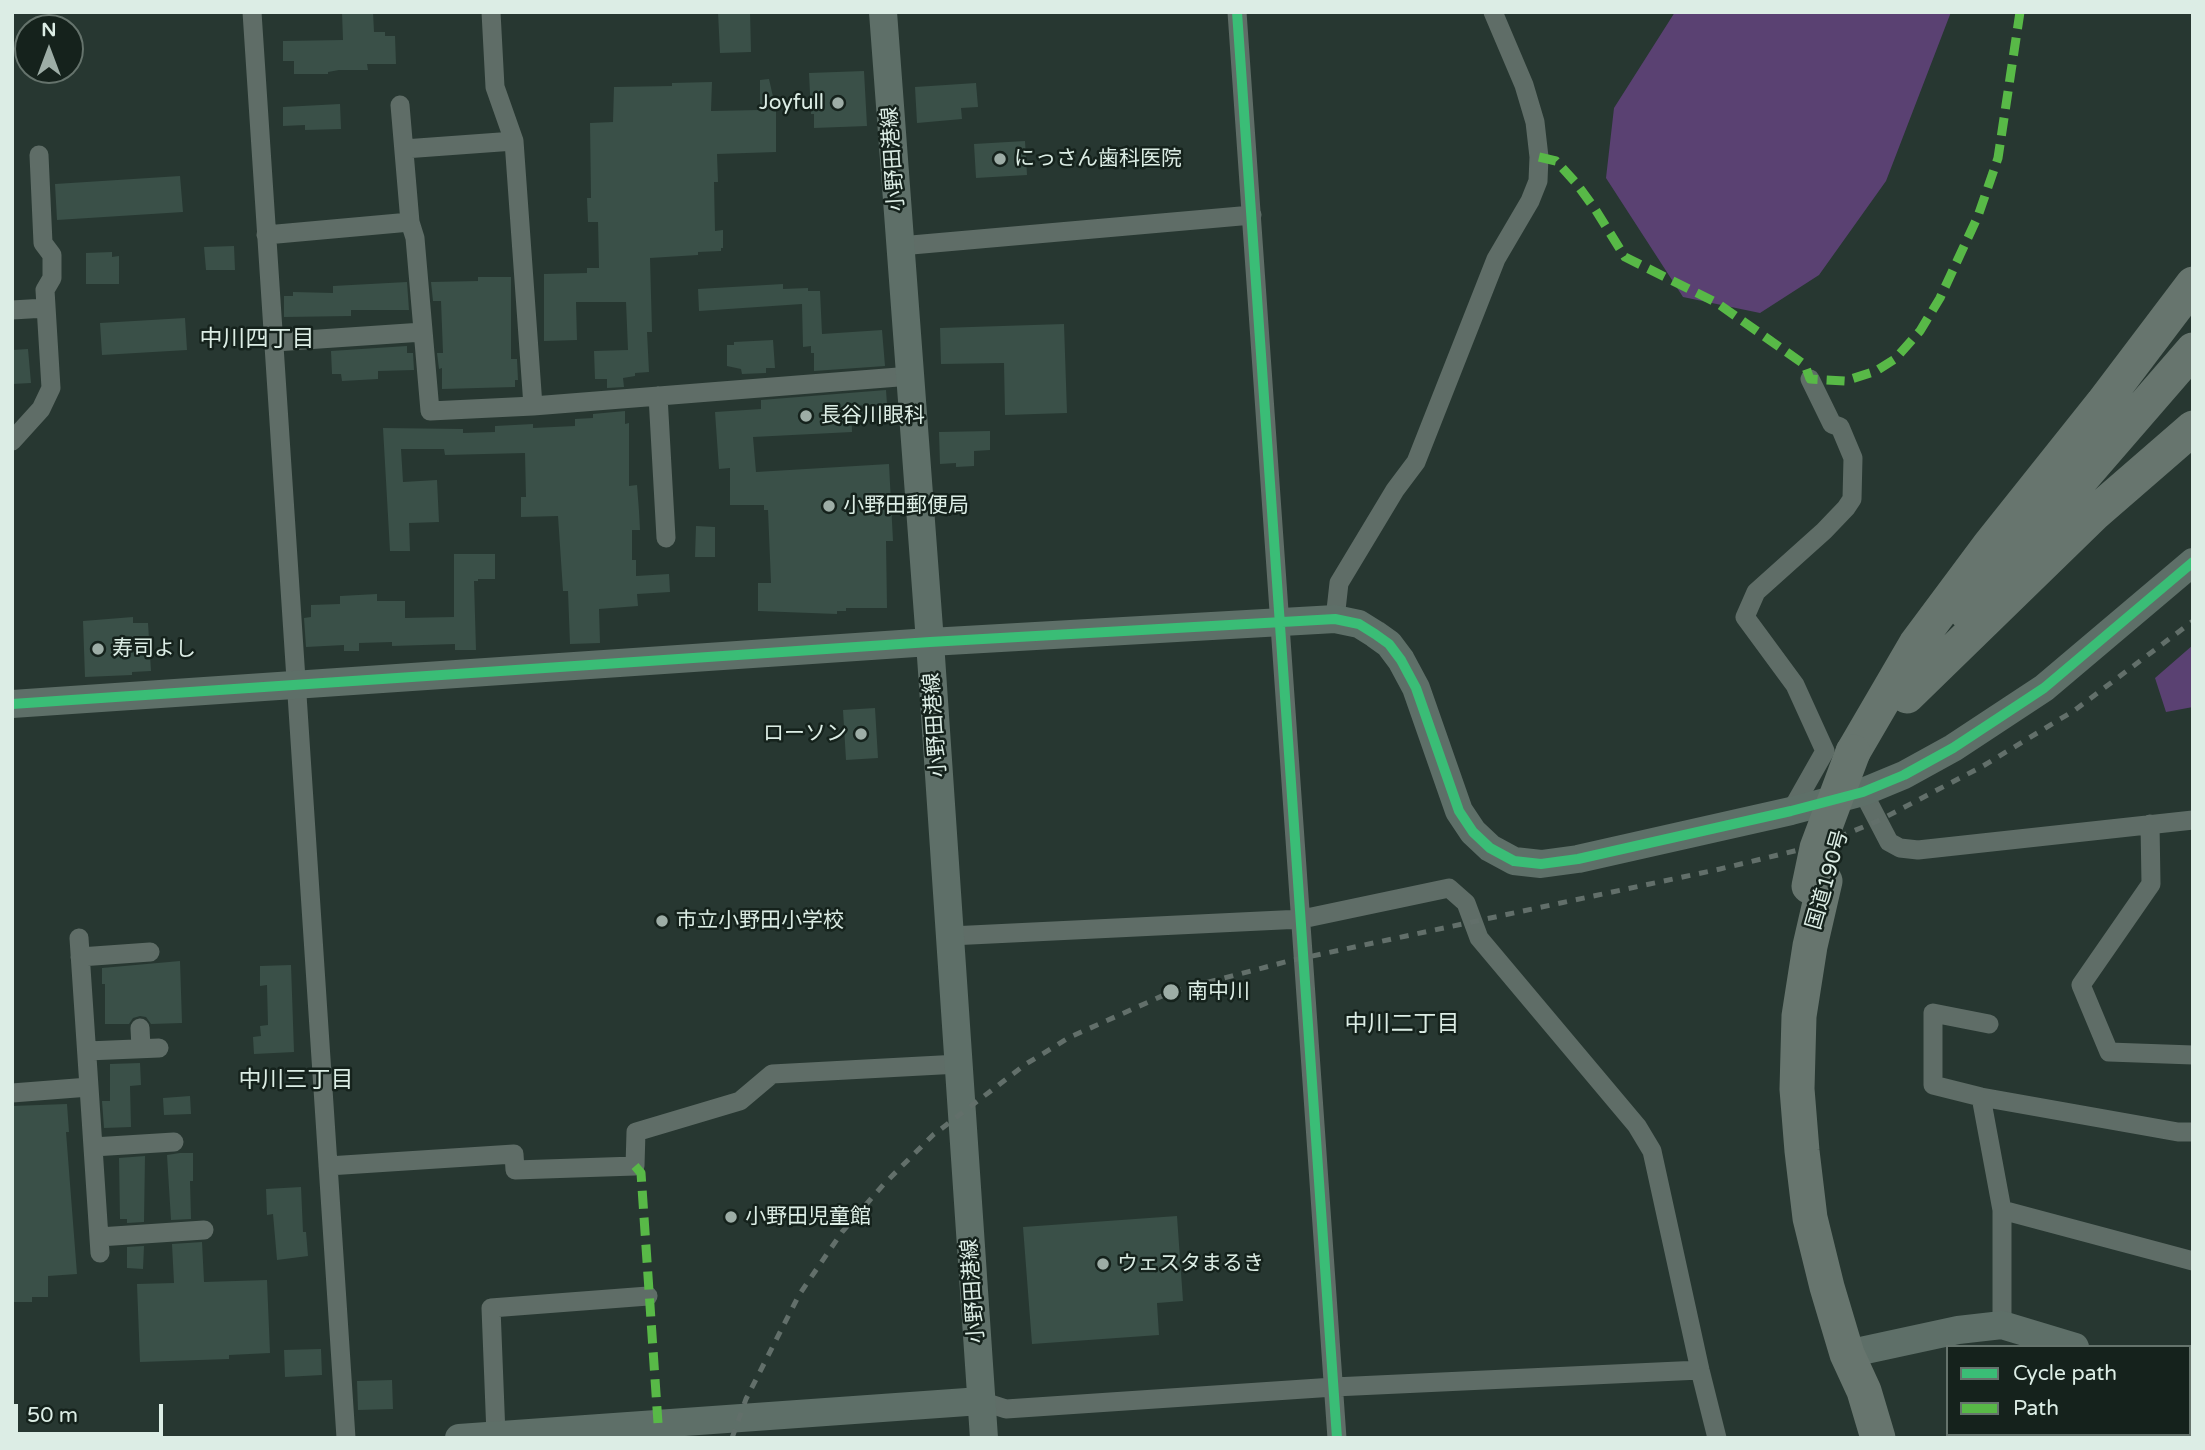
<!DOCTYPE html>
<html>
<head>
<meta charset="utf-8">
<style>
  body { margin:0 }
  #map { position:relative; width:2205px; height:1450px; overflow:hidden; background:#273731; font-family:"Varela Round",sans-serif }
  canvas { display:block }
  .frame { position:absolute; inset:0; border:14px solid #dcede5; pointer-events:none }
  .legend { position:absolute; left:1946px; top:1345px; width:245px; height:91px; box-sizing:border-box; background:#15221c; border:2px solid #65736c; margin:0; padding:9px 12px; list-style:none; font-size:21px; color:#dcede5 }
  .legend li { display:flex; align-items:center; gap:14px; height:35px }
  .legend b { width:35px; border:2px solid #65736c }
  .north { position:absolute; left:14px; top:14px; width:70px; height:70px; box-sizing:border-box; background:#15221c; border:2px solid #65736c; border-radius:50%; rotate:0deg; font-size:19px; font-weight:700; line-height:28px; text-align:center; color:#dcede5 }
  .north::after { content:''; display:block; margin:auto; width:24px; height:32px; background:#9dada6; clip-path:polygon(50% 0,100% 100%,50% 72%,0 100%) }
  .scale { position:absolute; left:14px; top:1404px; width:149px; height:32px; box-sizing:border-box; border:4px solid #dcede5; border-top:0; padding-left:9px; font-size:21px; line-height:24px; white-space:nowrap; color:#dcede5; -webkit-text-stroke:5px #15221c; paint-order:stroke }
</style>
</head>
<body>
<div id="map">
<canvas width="2205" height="1450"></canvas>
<div class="frame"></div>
<ul class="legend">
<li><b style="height:9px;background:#3abd76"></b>Cycle path</li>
<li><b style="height:9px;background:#58b947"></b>Path</li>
</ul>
<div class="north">N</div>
<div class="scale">50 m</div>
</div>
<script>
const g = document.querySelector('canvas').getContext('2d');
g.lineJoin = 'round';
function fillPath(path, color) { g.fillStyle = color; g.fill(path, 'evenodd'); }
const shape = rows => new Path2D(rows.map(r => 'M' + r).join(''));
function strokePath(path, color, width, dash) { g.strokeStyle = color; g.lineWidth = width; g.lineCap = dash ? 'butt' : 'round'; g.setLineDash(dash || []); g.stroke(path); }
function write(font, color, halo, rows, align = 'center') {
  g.font = font + ' "Varela Round","Noto Sans JP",sans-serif'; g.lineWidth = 5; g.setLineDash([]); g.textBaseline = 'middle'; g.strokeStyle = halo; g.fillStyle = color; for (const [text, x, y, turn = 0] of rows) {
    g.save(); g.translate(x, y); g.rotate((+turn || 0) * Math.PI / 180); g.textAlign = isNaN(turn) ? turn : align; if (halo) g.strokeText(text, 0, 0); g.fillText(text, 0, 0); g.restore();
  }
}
fillPath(shape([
  [1675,12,1951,12,1886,181,1819,275,1760,313,1683,297,1606,178,1614,108],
  [2193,645,2193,707,2166,712,2155,678],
  [1995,1434,2156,1434,2156,1438,1997,1438]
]), '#5a4172');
fillPath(shape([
  [342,12,373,12,374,32,385,32,385,36,395,36,396,64,367,64,368,70,339,70,328,72,328,74,294,74,294,61,283,61,283,41,343,40],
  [718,12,750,12,751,52,720,53],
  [864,71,867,126,814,128,814,114,811,114,809,73],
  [769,79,776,110,776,152,717,154,718,182,714,182,715,231,723,230,723,248,721,248,721,251,698,252,698,255,650,258,652,332,647,332,649,372,635,373,635,376,623,378,624,387,607,388,607,379,595,379,594,351,628,350,626,302,576,302,577,340,544,341,544,274,587,273,587,268,599,268,598,222,588,222,587,198,591,198,590,123,613,122,614,87,672,86,672,83,712,82,711,111,760,110,760,80],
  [976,83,978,107,961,108,962,119,917,123,915,87],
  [340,104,341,129,305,130,305,125,283,126,283,107],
  [1025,141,1027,175,976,178,974,144],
  [180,176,183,212,57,220,55,184],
  [234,246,235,270,206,270,204,247],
  [112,252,112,257,119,256,119,284,86,284,86,253],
  [478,277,511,277,511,359,517,359,518,380,515,380,515,387,442,389,442,368,439,369,437,353,443,353,441,301,433,301,431,282,478,281],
  [407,282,409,310,351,310,351,316,284,317,284,296,293,296,293,292,333,293,333,286],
  [783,284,783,289,808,288,808,291,820,291,822,334,882,330,885,366,814,371,814,353,811,353,811,346,803,347,802,304,699,311,698,289],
  [185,318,187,350,102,355,100,323],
  [1064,324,1067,413,1005,415,1004,363,941,364,940,328],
  [773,340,775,368,766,368,766,373,742,374,741,369,727,366,727,345,734,345,734,342],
  [407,346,407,353,413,353,414,370,378,371,378,379,342,381,341,374,332,374,331,351],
  [28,349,31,383,12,384,12,350],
  [886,390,887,404,851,406,852,432,753,437,756,472,889,464,893,541,886,541,887,608,846,608,846,611,837,611,837,614,758,611,758,583,771,583,768,510,764,510,764,505,730,505,730,468,719,469,715,412,761,409,761,400],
  [625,411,625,424,629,423,629,486,637,485,639,511,640,530,632,530,632,560,636,560,636,576,669,574,670,592,637,594,638,606,599,609,600,643,570,644,568,591,563,591,558,516,521,517,521,497,526,497,525,453,445,455,444,449,401,449,403,482,437,480,439,522,409,523,410,551,390,551,383,428,463,429,463,433,495,432,495,426,533,424,533,428,575,426,575,419,593,418,593,414],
  [990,431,990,450,974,451,974,466,956,467,956,463,940,464,939,432],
  [696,526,715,527,715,557,695,557],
  [454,554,495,554,495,579,478,579,478,581,474,581,476,650,455,650,455,644,392,646,392,642,359,643,359,651,344,651,344,645,306,647,304,618,311,617,311,605,340,604,340,596,377,594,377,601,405,601,405,618,454,617],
  [133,617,133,623,148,623,151,671,132,672,132,675,85,677,83,621],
  [875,708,878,758,846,760,843,710],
  [180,961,182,1023,151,1024,146,1017,140,1016,133,1018,129,1024,105,1024,105,984,102,984,102,968],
  [291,965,294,1052,254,1054,253,1037,261,1036,260,1026,268,1025,267,985,260,986,260,966],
  [140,1063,141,1085,130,1086,131,1127,104,1128,102,1101,110,1101,110,1064],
  [190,1096,191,1114,164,1115,163,1098],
  [67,1104,69,1132,66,1132,77,1274,48,1276,48,1297,32,1297,32,1302,12,1302,12,1106],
  [180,1153,193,1153,193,1181,190,1181,191,1219,171,1220,167,1155],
  [145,1156,144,1222,127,1223,127,1219,120,1219,119,1158],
  [301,1187,303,1232,306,1232,308,1256,277,1260,273,1214,267,1215,266,1189],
  [1177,1216,1183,1301,1157,1303,1159,1335,1032,1344,1023,1227],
  [202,1242,204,1282,267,1280,270,1353,229,1355,229,1359,140,1362,137,1284,174,1283,172,1244],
  [144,1246,143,1269,127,1268,127,1247],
  [321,1349,322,1375,285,1377,284,1350],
  [392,1380,393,1409,358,1410,357,1381]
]), '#3a5048');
strokePath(shape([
  [252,12,346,1438],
  [491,12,495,87,514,141,533,406],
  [1237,12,1337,1438],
  [400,105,410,222,415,238,430,411,533,406,911,376],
  [404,149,514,141],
  [266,235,410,222],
  [900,246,1252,215],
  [12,310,46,308],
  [275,342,423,332],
  [658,396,666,538],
  [12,441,41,409,51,388,45,290,52,278,52,255,43,243,39,155],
  [1335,619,1339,583,1395,490,1416,462,1496,259,1530,201,1538,181,1539,157,1535,122,1524,85,1493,12],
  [1863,792,1889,842,1900,848,1918,850,2193,820],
  [1791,811,1825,751,1795,685,1745,617,1756,592,1824,531,1846,508,1852,499,1853,458,1840,427,1832,424,1810,379],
  [2150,824,2151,884,2081,985,2109,1052,2193,1055],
  [950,936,1302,919,1449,888,1466,903,1479,938,1637,1126,1652,1151,1700,1370,1717,1438],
  [80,957,150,952],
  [1989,1024,1933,1013,1933,1085,1981,1097,2178,1132,2193,1132],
  [140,1028,141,1048],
  [87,1051,159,1048],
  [89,1087,100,1253],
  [12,1093,89,1087,79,938],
  [1981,1097,2002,1210,2002,1325],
  [93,1147,174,1142],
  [328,1166,514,1154,515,1170,635,1166,636,1132,740,1101,772,1074,959,1064],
  [2002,1210,2193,1261],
  [99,1237,204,1230],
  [981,1401,1006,1409,1334,1387,1700,1370],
  [496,1435,491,1308,648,1296]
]), '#5f6d67', 19);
strokePath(shape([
  [883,12,930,642,984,1438],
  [12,704,930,642,1335,619,1359,624,1375,634,1389,644,1401,660,1416,688,1459,811,1473,832,1490,848,1514,861,1541,864,1578,859,1791,811,1863,792,1904,775,1953,748,2044,688,2193,562],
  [1847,1354,1958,1330,2002,1325,2075,1347],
  [2189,1381,2193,1382],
  [459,1438,981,1401]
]), '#5e6f68', 28);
strokePath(shape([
  [1966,612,2193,350],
  [1907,696,2095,513,2193,428],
  [1853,752,1916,644,1989,546,2103,403,2193,284],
  [1825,881,1810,946,1799,1016,1797,1089,1802,1151,1810,1218,1827,1287,1847,1354,1864,1391,1878,1438]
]), '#67756e', 35);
strokePath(shape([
  [732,1438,746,1399,799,1295,842,1232,884,1184,933,1135,1026,1064,1070,1037,1171,992,1289,961,1720,869,1819,845,1878,821,1983,766,2075,710,2193,621]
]), '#626f6a', 5, [9, 9]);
strokePath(shape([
  [1809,886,1817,848,1853,752]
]), '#67756e', 35);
strokePath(shape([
  [1539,157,1556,161,1576,183,1595,209,1625,257,1717,303,1805,365,1810,379,1845,381,1876,371,1895,359,1920,331,1940,298,1978,216,1998,158,2020,12],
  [635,1166,641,1173,658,1423]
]), '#58b947', 9, [18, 9]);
strokePath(shape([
  [1237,12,1337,1438],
  [12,704,930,642,1335,619,1359,624,1375,634,1389,644,1401,660,1416,688,1459,811,1473,832,1490,848,1514,861,1541,864,1578,859,1791,811,1863,792,1904,775,1953,748,2044,688,2193,562]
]), '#3abd76', 10);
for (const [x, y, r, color] of [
  [838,103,7,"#9dada6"],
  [1000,159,7,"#9dada6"],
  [806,416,7,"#9dada6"],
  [829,506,7,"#9dada6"],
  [98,649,7,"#9dada6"],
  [861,734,7,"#9dada6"],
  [662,921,7,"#9dada6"],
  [1171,992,9,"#9dada6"],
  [731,1217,7,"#9dada6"],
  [1103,1264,7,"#9dada6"]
]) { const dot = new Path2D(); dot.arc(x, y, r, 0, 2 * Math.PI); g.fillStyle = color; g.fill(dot); strokePath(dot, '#15221c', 2.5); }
write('21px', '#dcede5', '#15221c', [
  ["Joyfull",824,103,"right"],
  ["にっさん歯科医院",1014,159],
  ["長谷川眼科",820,416],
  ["小野田郵便局",843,506],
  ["寿司よし",112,649],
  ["ローソン",847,734,"right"],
  ["市立小野田小学校",676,921],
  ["南中川",1187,992],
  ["小野田児童館",745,1217],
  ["ウェスタまるき",1117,1264]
], 'left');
write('21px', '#dcede5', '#15221c', [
  ["小野田港線",894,159,-94],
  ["小野田港線",936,725,-94],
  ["国道190号",1828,880,-74],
  ["小野田港線",974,1291,-94]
]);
write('23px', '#dcede5', '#15221c', [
  ["中川四丁目",257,340],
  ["中川二丁目",1402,1025],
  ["中川三丁目",296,1081]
]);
</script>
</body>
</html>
